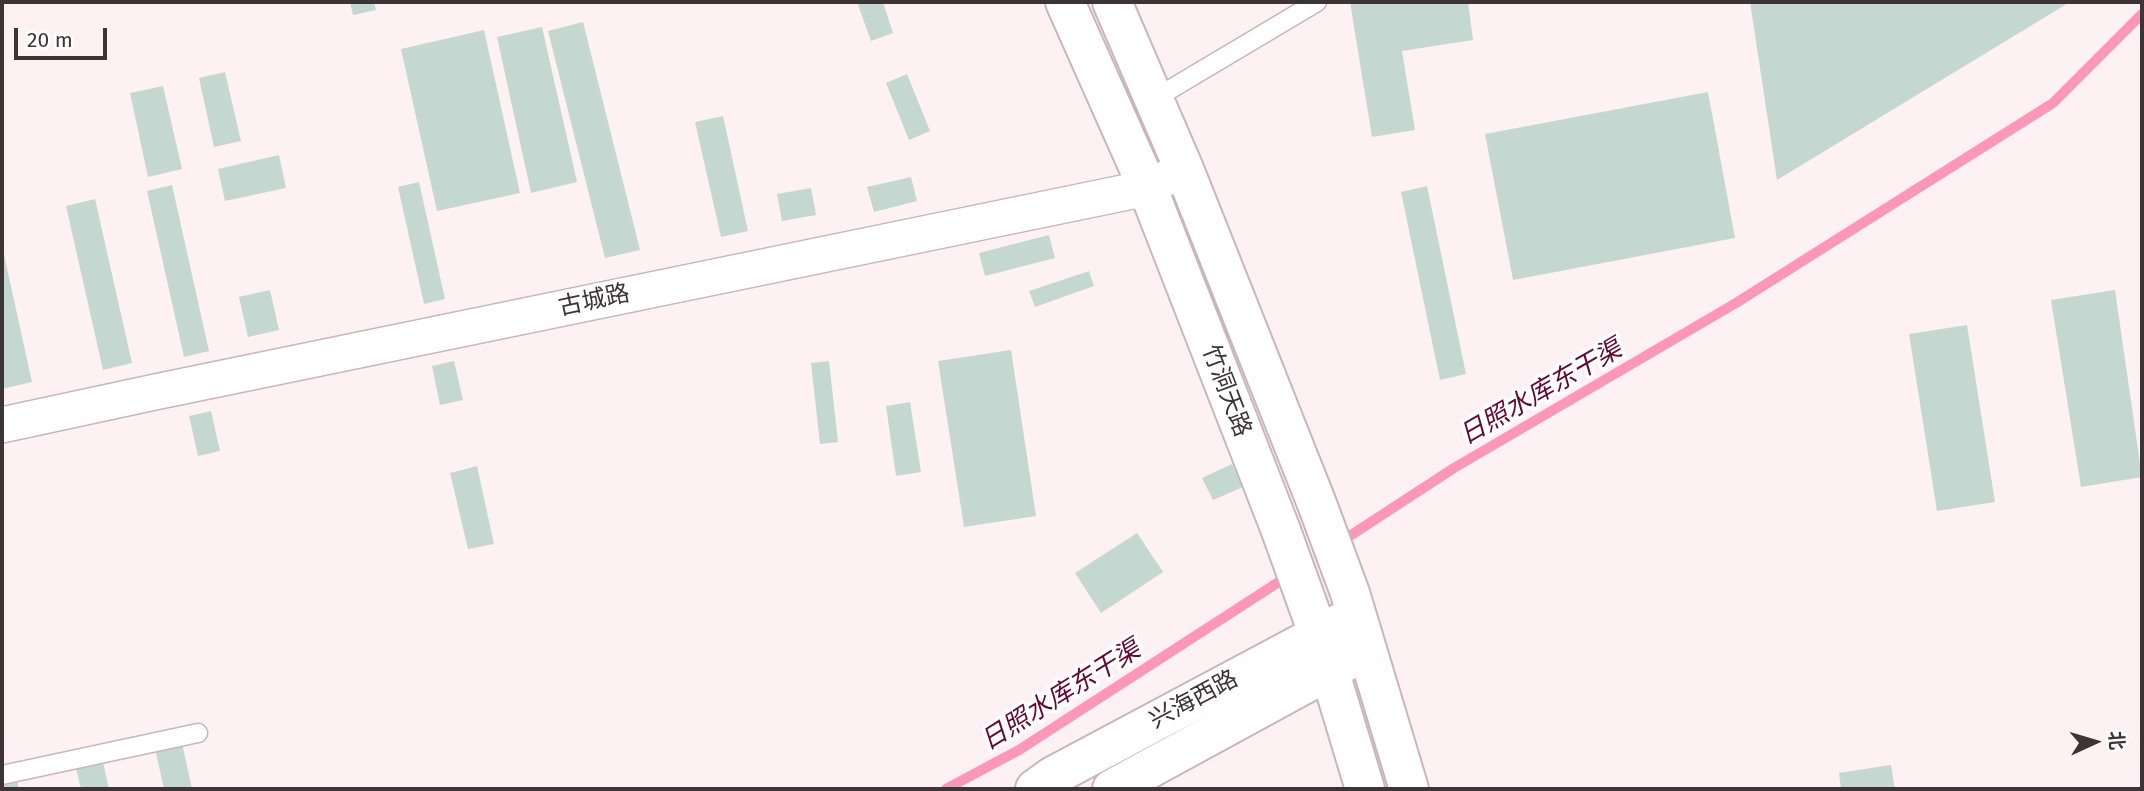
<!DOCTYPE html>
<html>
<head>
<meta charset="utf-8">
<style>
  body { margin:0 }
  #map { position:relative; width:2144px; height:791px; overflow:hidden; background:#fdf1f4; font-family:"Fira Sans","Noto Sans SC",sans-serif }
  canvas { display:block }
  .frame { position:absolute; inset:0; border:4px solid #3c3436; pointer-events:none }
  .north { position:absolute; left:2060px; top:707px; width:70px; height:70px; -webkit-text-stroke:5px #fff; paint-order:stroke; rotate:86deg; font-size:19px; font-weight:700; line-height:28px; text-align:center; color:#3c3436 }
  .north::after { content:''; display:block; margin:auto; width:24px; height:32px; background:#3c3436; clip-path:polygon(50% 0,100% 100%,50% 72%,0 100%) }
  .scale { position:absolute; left:14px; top:28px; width:93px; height:32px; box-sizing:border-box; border:4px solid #3c3436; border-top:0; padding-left:9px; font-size:21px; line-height:24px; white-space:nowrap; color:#3c3436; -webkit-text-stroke:5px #fff; paint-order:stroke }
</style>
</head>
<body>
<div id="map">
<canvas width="2144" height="791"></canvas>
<div class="frame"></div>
<div class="north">北</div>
<div class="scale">20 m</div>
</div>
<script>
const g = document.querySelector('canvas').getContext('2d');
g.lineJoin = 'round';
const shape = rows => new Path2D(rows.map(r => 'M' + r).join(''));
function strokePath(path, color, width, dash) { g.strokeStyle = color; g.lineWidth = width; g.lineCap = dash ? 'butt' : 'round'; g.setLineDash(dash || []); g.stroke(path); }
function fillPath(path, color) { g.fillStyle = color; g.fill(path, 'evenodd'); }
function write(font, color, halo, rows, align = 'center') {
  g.font = font + ' "Fira Sans","Noto Sans SC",sans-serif'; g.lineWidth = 7; g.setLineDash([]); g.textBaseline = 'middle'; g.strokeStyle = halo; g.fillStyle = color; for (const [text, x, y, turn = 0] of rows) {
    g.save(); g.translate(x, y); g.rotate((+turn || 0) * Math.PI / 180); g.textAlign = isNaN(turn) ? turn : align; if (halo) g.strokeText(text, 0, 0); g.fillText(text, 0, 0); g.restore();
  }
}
strokePath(shape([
  [1339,543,1454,468,1736,303,2053,103,2142,14],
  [946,789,1019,750,1288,576]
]), '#fd97b9', 10);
fillPath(shape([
  [350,2,374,2,376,10,353,15],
  [857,2,883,2,893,33,871,41],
  [1350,2,1468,2,1473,40,1402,51,1415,130,1372,137],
  [1750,2,2070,2,1777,180],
  [583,22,640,250,605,258,548,31],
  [542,27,577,182,531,193,497,37],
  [484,30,520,193,437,211,401,49],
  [225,72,241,141,214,147,199,78],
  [907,74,930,131,909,140,886,83],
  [163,86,182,169,148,177,130,93],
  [1708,92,1735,238,1513,280,1485,134],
  [723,116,748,231,721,237,695,122],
  [279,155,286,188,225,201,218,169],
  [911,177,917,201,874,212,867,187],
  [419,182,445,299,424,304,398,187],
  [172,185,209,351,184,357,147,191],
  [1427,186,1466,374,1440,380,1401,192],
  [811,188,816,215,782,221,777,194],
  [95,199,132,363,103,370,66,206],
  [1049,235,1055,258,985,276,979,253],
  [3,250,32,382,2,389,2,251],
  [1089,271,1094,286,1035,307,1029,291],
  [270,290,279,330,248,337,239,297],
  [2115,290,2142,477,2081,487,2051,300],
  [1967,325,1995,502,1937,511,1909,334],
  [1011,350,1036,516,964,527,938,361],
  [454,361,463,400,440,405,432,366],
  [829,361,838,442,820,444,811,363],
  [910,402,921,472,896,476,886,406],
  [211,411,220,451,198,456,189,416],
  [1232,464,1243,487,1213,500,1202,478],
  [477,466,494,544,468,549,450,473],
  [1137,533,1163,572,1101,613,1075,573],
  [182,743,192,789,164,789,155,749],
  [102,758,109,789,81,789,75,764],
  [1891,765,1895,789,1841,789,1839,773],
  [16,776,19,789,2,789,2,780]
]), '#c4d8d1');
const service = shape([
  [1154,99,1317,2],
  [2,775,198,733]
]);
const minor = shape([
  [2,425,155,392,1147,188,1184,169]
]);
const tertiary = shape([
  [1035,789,1053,776,1355,615],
  [1112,789,1367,650]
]);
const secondary = shape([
  [1065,2,1146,184,1280,528,1318,633,1365,789],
  [1112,2,1184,169,1317,504,1350,593,1409,789]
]);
strokePath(service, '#c9b5bb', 21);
strokePath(minor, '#c9b5bb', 38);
strokePath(tertiary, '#c9b5bb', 42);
strokePath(secondary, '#c9b5bb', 42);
strokePath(service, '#fff', 18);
strokePath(minor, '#fff', 35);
strokePath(tertiary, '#fff', 38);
strokePath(secondary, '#fff', 38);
write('24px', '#3c3436', '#fff', [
  ["古城路",594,301,-12],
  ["竹洞天路",1226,391,69],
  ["兴海西路",1194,700,-28]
]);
write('italic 26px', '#630734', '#fff', [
  ["日照水库东干渠",1541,393,-30],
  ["日照水库东干渠",1061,696,-32]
]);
</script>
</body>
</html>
